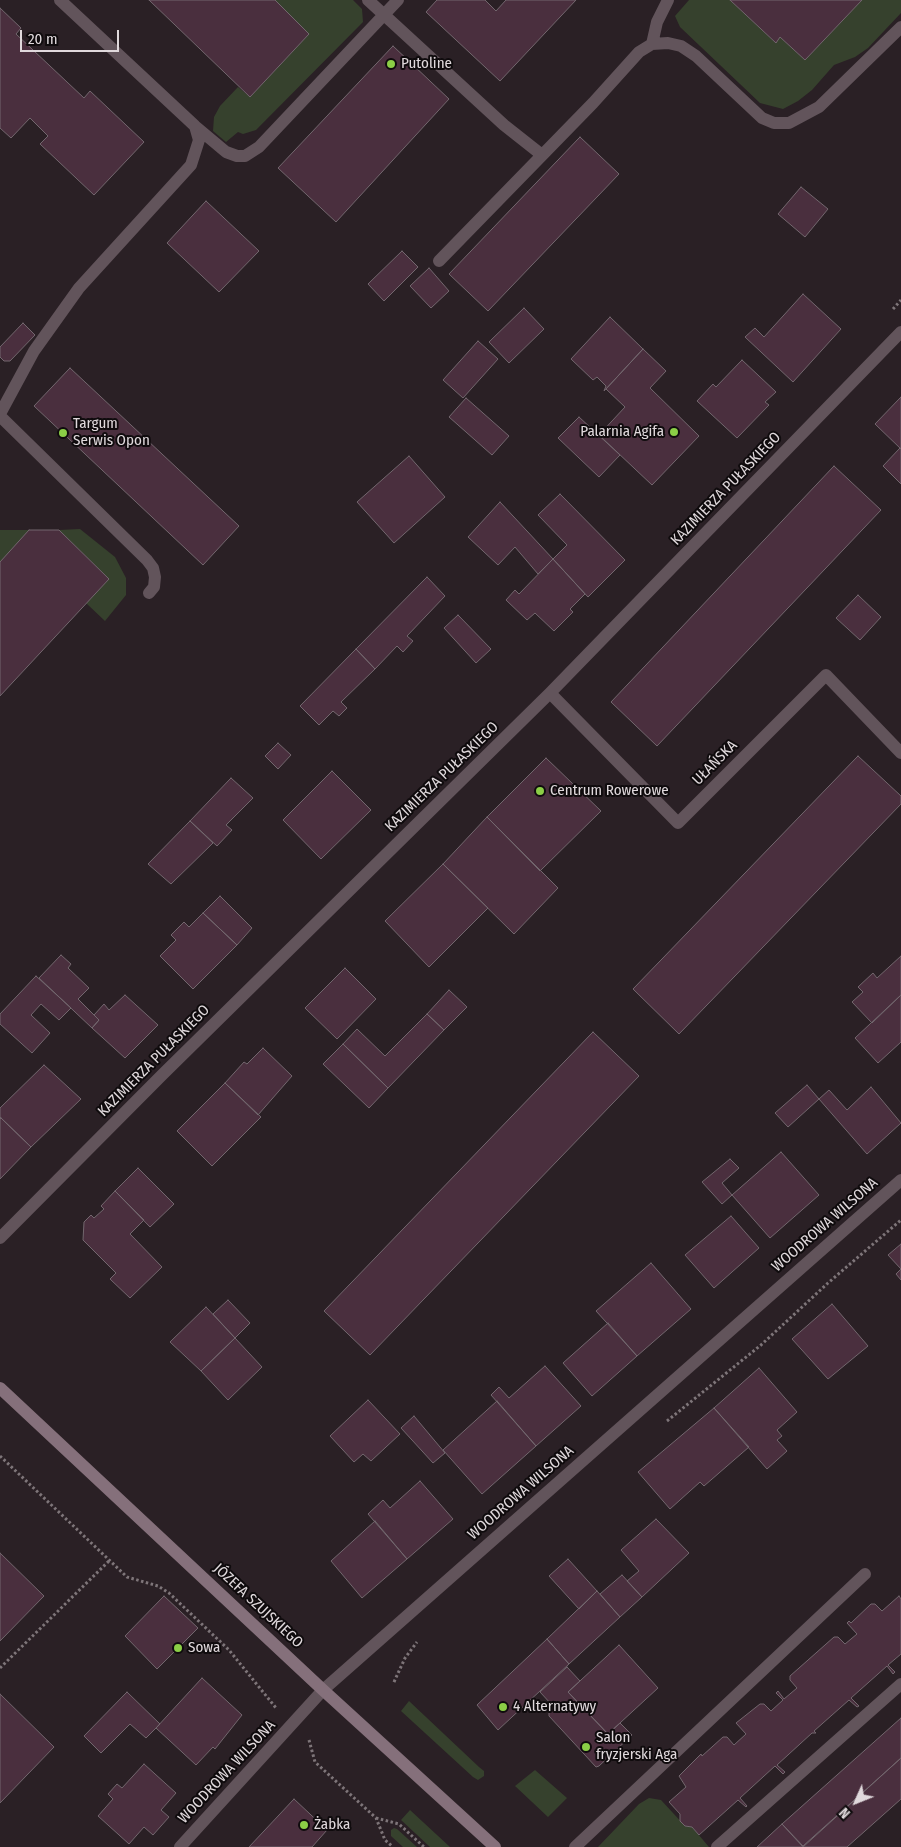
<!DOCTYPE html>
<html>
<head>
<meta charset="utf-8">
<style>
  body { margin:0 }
  #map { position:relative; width:901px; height:1847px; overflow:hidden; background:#2a2025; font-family:"Fira Sans Condensed",sans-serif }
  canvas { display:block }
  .north { position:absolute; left:831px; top:1777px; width:50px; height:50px; -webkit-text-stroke:4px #0f0b0d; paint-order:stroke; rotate:226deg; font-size:14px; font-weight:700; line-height:20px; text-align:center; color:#e0d9dc }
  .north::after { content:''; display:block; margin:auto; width:18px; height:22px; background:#e0d9dc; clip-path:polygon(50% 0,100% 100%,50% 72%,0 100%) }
  .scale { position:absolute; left:20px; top:30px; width:99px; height:22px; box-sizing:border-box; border:2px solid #e0d9dc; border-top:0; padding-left:6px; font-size:15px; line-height:18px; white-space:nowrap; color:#e0d9dc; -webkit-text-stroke:4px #0f0b0d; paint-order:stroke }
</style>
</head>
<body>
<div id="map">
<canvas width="901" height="1847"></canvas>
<div class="north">N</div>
<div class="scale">20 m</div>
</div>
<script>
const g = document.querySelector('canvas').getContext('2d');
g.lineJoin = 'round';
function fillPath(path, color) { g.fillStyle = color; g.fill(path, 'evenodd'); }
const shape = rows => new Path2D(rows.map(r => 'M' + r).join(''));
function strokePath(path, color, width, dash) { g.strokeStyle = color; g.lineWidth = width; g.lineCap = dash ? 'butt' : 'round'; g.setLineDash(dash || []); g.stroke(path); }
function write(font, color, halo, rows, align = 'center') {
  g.font = font + ' "Fira Sans Condensed",sans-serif'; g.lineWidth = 4; g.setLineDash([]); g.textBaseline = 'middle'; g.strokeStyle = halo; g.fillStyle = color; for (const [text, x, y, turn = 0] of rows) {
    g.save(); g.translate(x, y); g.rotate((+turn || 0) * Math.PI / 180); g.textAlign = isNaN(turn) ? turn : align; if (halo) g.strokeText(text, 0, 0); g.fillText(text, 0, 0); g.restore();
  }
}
fillPath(shape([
  [275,0,353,0,362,9,363,22,256,130,243,134,238,132,226,142,213,131,214,117,220,106,238,87,250,97,309,34],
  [689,0,730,0,775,42,780,37,805,60,862,0,901,0,901,13,868,48,855,57,834,65,812,90,798,101,783,109,760,103,680,27,675,16],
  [80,529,115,557,126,578,126,595,105,621,86,603,109,579,59,530],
  [0,530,31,530,0,563],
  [409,1701,479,1767,484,1771,484,1776,478,1780,473,1777,401,1711],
  [535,1770,567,1798,548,1817,515,1786],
  [649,1798,661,1800,685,1826,692,1827,709,1847,598,1847,639,1804],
  [410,1810,450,1847,430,1847,401,1820],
  [394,1828,397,1829,417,1847,403,1847,391,1836,391,1830]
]), '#36412d');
const building = shape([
  [149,0,275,0,309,34,250,97,149,0],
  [437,0,485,0,496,11,506,0,576,0,500,81,426,12,437,0],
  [730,0,862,0,805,60,780,37,776,43,730,0],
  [0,8,21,28,16,34,84,98,90,91,144,142,94,195,40,144,48,136,30,118,11,138,0,128,0,8],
  [393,46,449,99,336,222,278,168,393,46],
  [580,137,619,174,488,311,449,274,580,137],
  [801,187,828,209,805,237,778,214,801,187],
  [206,201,259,251,219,292,167,243,206,201],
  [402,251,418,267,384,301,368,284,402,251],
  [429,268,449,291,431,308,410,286,429,268],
  [803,294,841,329,793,382,745,337,755,328,764,337,803,294],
  [524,308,544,329,509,363,489,342,524,308],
  [610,317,643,349,604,391,606,386,597,377,593,380,571,359,610,317],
  [23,323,35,335,10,361,4,361,0,357,0,347,23,323],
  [478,341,498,359,463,398,443,380,478,341],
  [643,349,666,371,650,388,699,436,652,485,599,435,625,407,606,389,643,349],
  [742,360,776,392,765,402,769,405,737,438,697,401,713,384,716,387,742,360],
  [70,368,239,526,203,565,34,406,70,368],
  [901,397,901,449,875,424,901,397],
  [466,398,509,436,492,455,449,417,466,398],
  [579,417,620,455,599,477,558,438,579,417],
  [900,448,901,449,901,484,883,466,900,448],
  [409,456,445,497,394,543,357,502,409,456],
  [834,466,881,510,657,746,611,702,834,466],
  [560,494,625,560,588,597,553,559,567,545,538,515,560,494],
  [500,502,553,559,538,574,515,547,498,565,468,537,500,502],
  [29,530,59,530,109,579,0,696,0,562,29,530],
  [553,559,585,594,570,609,573,612,554,631,535,613,527,620,506,600,515,590,519,594,553,559],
  [427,577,445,596,407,636,413,641,403,652,397,646,375,669,356,649,427,577],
  [858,595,881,617,860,640,836,618,858,595],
  [458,615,491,649,476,663,444,628,458,615],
  [356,649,375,669,341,702,347,708,339,716,333,711,319,725,300,706,356,649],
  [278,743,291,755,278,769,265,756,278,743],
  [858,756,901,796,901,804,679,1034,633,989,858,756],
  [546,758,601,811,540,871,487,817,546,758],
  [332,771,371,810,321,859,283,820,332,771],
  [231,778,253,798,226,825,232,830,217,846,190,821,231,778],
  [487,817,558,888,514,934,443,864,487,817],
  [190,821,213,843,171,884,148,864,190,821],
  [443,864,488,908,429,967,385,921,443,864],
  [220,896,252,928,237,945,203,913,220,896],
  [203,913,237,945,193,989,160,956,176,940,171,935,184,922,189,927,203,913],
  [61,955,71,964,68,968,89,988,78,999,99,1020,92,1028,39,978,61,955],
  [901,956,901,995,872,1023,852,1002,863,992,858,987,873,973,877,978,901,956],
  [345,968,376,999,337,1039,305,1008,345,968],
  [36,976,71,1008,59,1020,41,1004,31,1015,50,1033,32,1053,0,1024,0,1014,36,976],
  [449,990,467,1007,444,1030,427,1014,449,990],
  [125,995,158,1025,125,1058,92,1028,99,1020,94,1015,104,1004,109,1010,125,995],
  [901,995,901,1042,878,1063,855,1038,901,995],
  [427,1014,444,1030,388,1088,343,1044,357,1029,385,1056,427,1014],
  [593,1032,639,1076,370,1355,324,1311,593,1032],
  [343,1044,388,1088,369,1108,323,1064,343,1044],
  [263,1048,292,1076,258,1115,225,1083,244,1062,247,1064,263,1048],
  [44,1065,81,1099,31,1147,0,1117,0,1108,44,1065],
  [225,1083,261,1117,212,1166,177,1131,225,1083],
  [807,1085,819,1099,788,1127,775,1113,807,1085],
  [871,1087,901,1123,867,1154,819,1099,829,1090,847,1110,871,1087],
  [1,1118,31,1147,0,1179,0,1119,1,1118],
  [781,1152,819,1195,770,1238,732,1195,781,1152],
  [730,1159,739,1168,722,1183,732,1195,722,1204,702,1182,730,1159],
  [138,1168,174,1204,150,1227,115,1191,138,1168],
  [115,1191,144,1220,130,1234,162,1267,130,1298,110,1279,116,1273,83,1240,84,1222,91,1215,94,1218,104,1209,101,1206,115,1191],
  [731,1216,759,1248,714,1288,685,1255,731,1216],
  [901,1244,901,1280,896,1274,901,1269,888,1255,901,1244],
  [651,1263,691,1309,637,1356,596,1311,651,1263],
  [228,1300,250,1323,235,1338,213,1314,228,1300],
  [832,1304,868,1346,828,1379,792,1339,832,1304],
  [206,1307,235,1338,201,1371,170,1342,206,1307],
  [608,1323,637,1356,592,1396,563,1363,608,1323],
  [235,1338,262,1367,228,1400,201,1371,235,1338],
  [545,1366,581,1406,536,1446,491,1395,499,1387,509,1398,545,1366],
  [759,1368,797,1412,777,1430,782,1436,777,1440,787,1451,767,1469,714,1408,759,1368],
  [368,1400,400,1434,371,1461,363,1454,354,1462,330,1436,368,1400],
  [497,1401,536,1446,482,1494,443,1450,497,1401],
  [714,1408,749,1447,704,1486,700,1482,670,1509,638,1472,714,1408],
  [414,1416,445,1453,433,1463,401,1428,414,1416],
  [420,1481,453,1519,407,1559,368,1514,383,1500,390,1508,420,1481],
  [656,1519,689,1553,642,1597,627,1581,639,1571,621,1550,656,1519],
  [375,1521,407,1559,362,1598,331,1561,375,1521],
  [0,1553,44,1596,0,1641,0,1553],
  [568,1559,597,1591,579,1609,549,1576,568,1559],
  [622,1575,642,1597,620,1617,600,1594,622,1575],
  [597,1591,620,1617,569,1664,547,1639,597,1591],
  [164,1596,198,1628,157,1669,125,1636,164,1596],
  [899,1596,901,1599,901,1654,888,1665,895,1672,893,1674,887,1666,851,1698,859,1706,857,1707,849,1700,814,1731,816,1733,812,1733,777,1765,785,1772,783,1774,775,1766,740,1798,747,1806,746,1807,738,1800,699,1835,692,1827,685,1826,680,1821,680,1814,669,1802,686,1787,679,1776,701,1754,702,1756,723,1737,727,1737,734,1745,746,1734,736,1723,760,1704,764,1704,771,1711,783,1700,776,1693,778,1691,784,1699,797,1688,790,1680,790,1676,834,1637,838,1637,845,1644,857,1634,847,1623,849,1621,851,1623,871,1604,875,1604,882,1611,899,1596],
  [547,1639,569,1664,498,1730,477,1705,547,1639],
  [619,1645,658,1688,608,1734,568,1692,619,1645],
  [567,1667,580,1681,568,1692,608,1734,620,1723,632,1735,599,1766,596,1767,549,1716,549,1708,552,1705,540,1692,567,1667],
  [202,1678,242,1715,215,1749,213,1747,196,1765,156,1728,202,1678],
  [127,1692,160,1724,146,1738,130,1724,101,1753,84,1736,127,1692],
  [0,1694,54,1747,0,1803,0,1694],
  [901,1718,901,1758,803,1846,782,1824,901,1718],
  [901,1758,901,1799,847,1847,803,1847,901,1758],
  [144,1764,176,1793,161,1810,169,1817,153,1835,144,1827,129,1844,98,1816,113,1799,108,1794,117,1784,122,1788,144,1764],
  [294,1799,327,1830,312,1847,249,1847,294,1799],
  [782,1824,803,1847,757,1847,782,1824]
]);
fillPath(building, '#4a2f3e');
strokePath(building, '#73676e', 1);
strokePath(shape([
  [893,309,901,300],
  [667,1421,761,1345,828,1283,901,1220],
  [0,1456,127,1577,158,1586,169,1593,229,1650,276,1708],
  [0,1668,110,1560],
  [394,1682,405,1658,417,1642],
  [309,1740,315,1762,376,1818,385,1840,393,1847],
  [376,1818,399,1824,424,1847]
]), '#7e7579', 3, [2.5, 2.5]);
strokePath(shape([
  [60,0,195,126,226,152,237,156,245,156,259,147,398,0],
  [368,0,504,125,542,155],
  [652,44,657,22,668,0],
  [439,261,593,103,639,52,652,44,668,43,681,46,696,56,762,118,774,123,789,123,819,107,901,27],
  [0,414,34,351,79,288,191,165,199,140,195,126],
  [0,416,147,560,153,568,155,577,154,587,149,593],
  [575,1847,865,1574],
  [717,1847,901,1684]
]), '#62545b', 12);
strokePath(shape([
  [550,693,678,823,826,675,901,753],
  [0,1238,162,1075,550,693,901,332],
  [180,1847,323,1690,901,1180]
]), '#62545b', 12);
strokePath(shape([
  [0,1388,323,1690,495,1847]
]), '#85707b', 12);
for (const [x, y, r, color] of [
  [391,64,5,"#8bce46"],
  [674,432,5,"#8bce46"],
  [63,433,5,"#8bce46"],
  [540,791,5,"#8bce46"],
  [178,1648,5,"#8bce46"],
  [503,1707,5,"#8bce46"],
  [586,1747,5,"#8bce46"],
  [304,1825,5,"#8bce46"]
]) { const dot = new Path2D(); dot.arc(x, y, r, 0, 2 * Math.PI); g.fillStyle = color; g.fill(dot); strokePath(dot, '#0f0b0d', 2); }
write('15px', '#e0d9dc', '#0f0b0d', [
  ["Putoline",401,64],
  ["Targum",73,424],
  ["Serwis Opon",73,441],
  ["Palarnia Agifa",664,432,"right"],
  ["Centrum Rowerowe",550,791],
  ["Sowa",188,1648],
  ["4 Alternatywy",513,1707],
  ["Salon",596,1738],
  ["fryzjerski Aga",596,1755],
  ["Żabka",314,1825]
], 'left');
write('15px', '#e0d9dc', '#0f0b0d', [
  ["KAZIMIERZA PUŁASKIEGO",726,489,-46],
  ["UŁAŃSKA",715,763,-45],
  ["KAZIMIERZA PUŁASKIEGO",442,777,-44],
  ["KAZIMIERZA PUŁASKIEGO",154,1061,-45],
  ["WOODROWA WILSONA",825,1225,-41],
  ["WOODROWA WILSONA",521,1493,-41],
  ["JÓZEFA SZUJSKIEGO",258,1606,43],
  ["WOODROWA WILSONA",227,1772,-47]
]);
</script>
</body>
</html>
